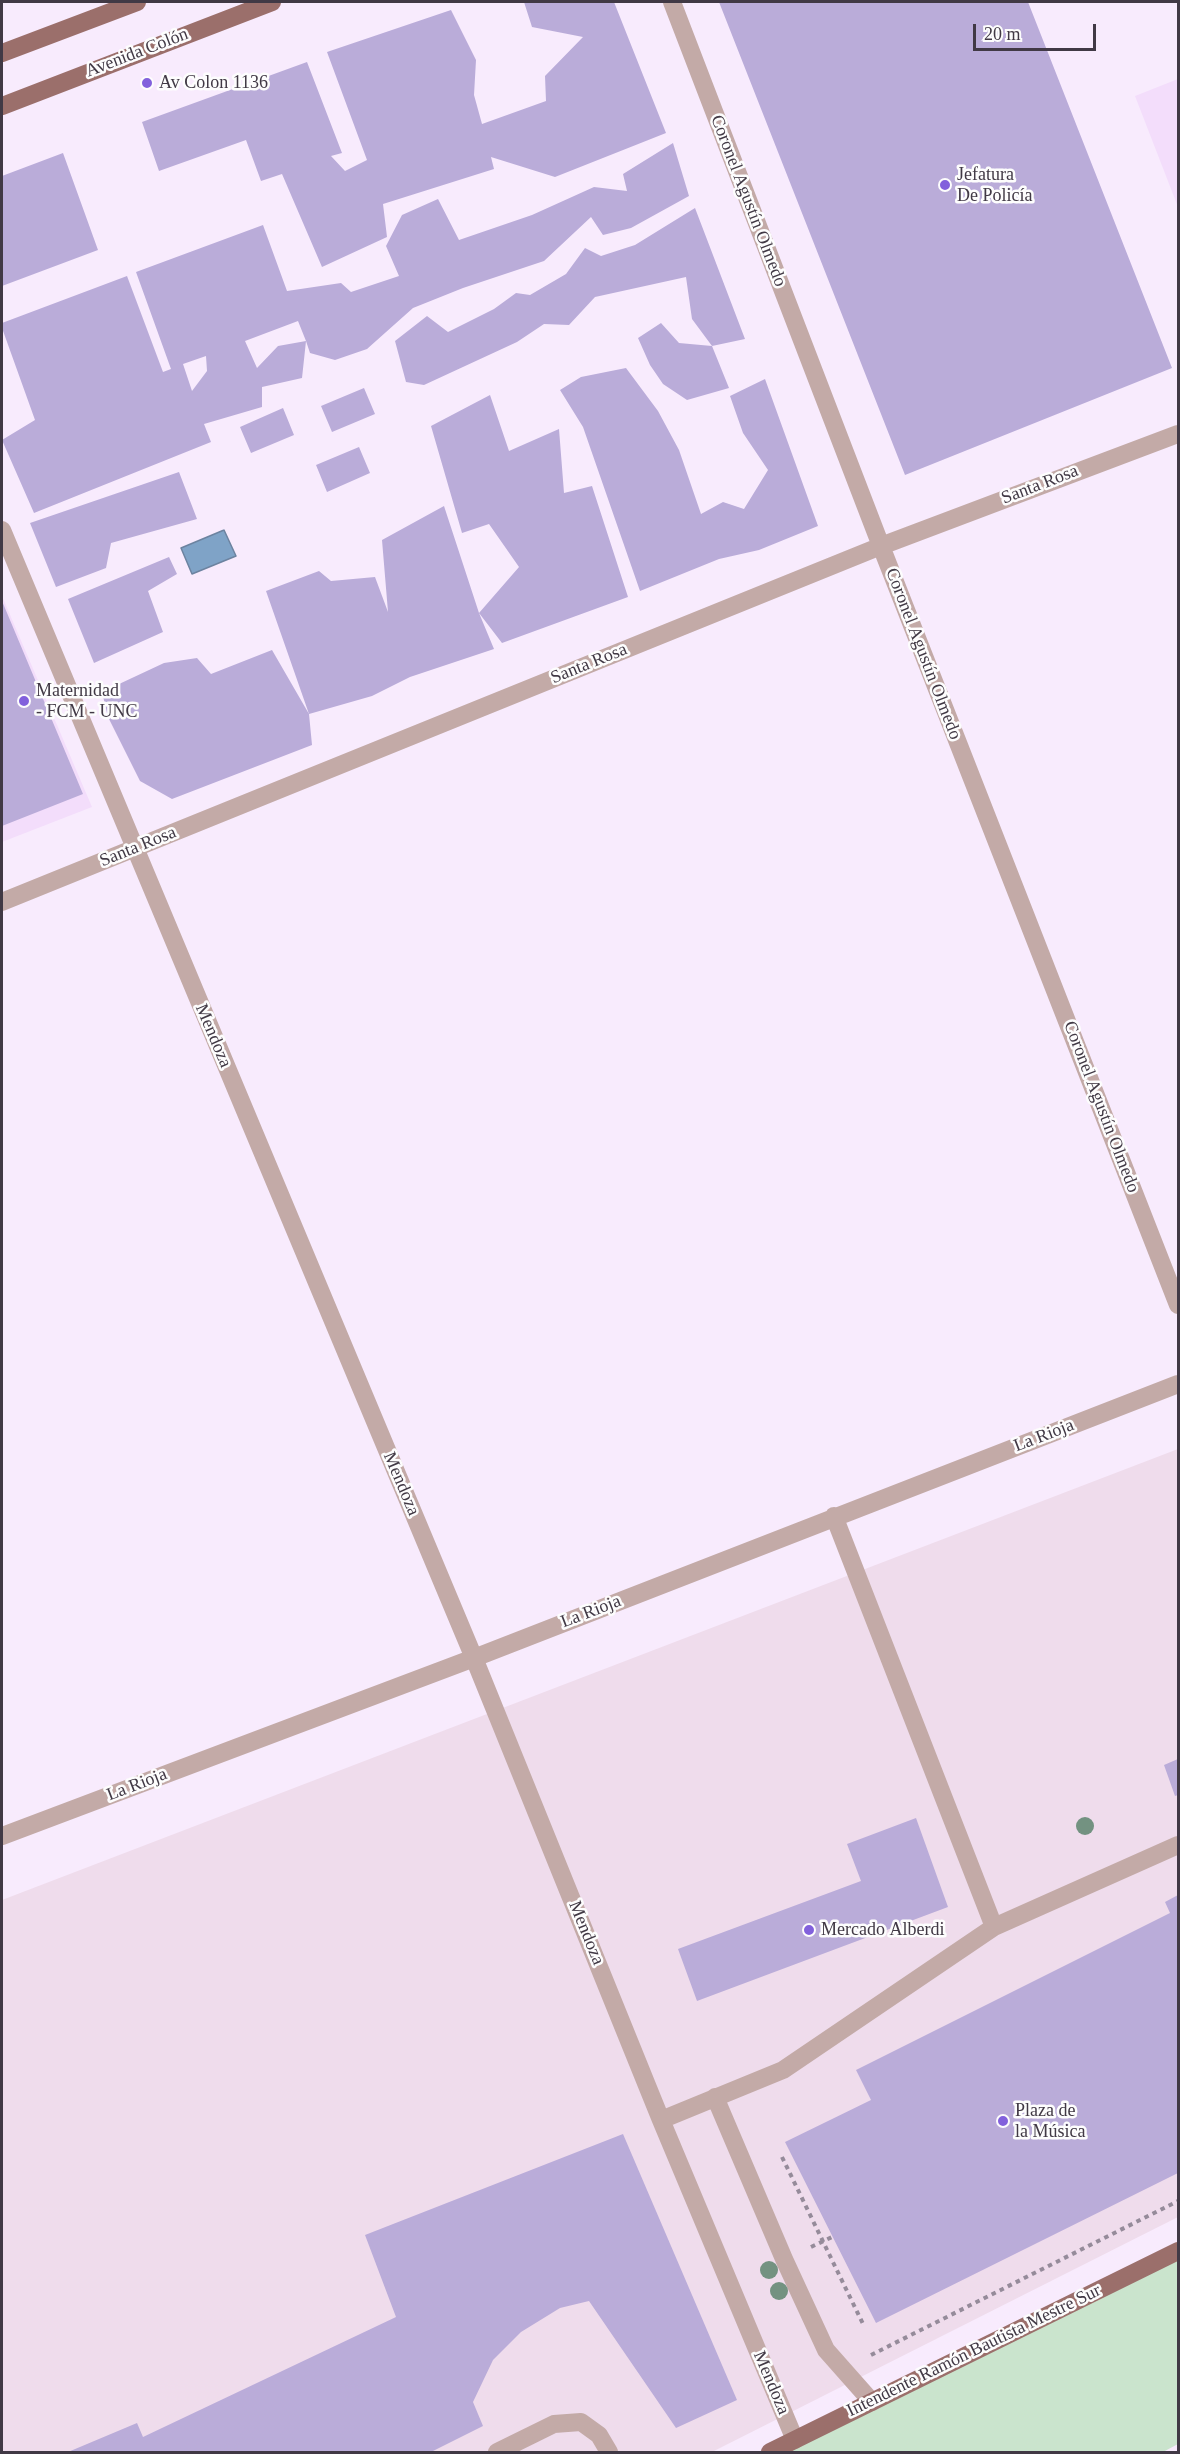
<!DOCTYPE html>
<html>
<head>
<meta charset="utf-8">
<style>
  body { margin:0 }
  #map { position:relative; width:1180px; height:2454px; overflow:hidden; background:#f8ebfd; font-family:"Times New Roman",serif }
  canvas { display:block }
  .frame { position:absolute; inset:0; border:3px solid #413945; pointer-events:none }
  .scale { position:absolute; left:973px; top:24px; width:123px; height:27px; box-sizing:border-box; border:3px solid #413945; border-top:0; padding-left:8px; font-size:18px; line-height:21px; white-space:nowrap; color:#413945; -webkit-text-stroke:4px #fdfdfd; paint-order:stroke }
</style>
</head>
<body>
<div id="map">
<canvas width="1180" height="2454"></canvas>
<div class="frame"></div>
<div class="scale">20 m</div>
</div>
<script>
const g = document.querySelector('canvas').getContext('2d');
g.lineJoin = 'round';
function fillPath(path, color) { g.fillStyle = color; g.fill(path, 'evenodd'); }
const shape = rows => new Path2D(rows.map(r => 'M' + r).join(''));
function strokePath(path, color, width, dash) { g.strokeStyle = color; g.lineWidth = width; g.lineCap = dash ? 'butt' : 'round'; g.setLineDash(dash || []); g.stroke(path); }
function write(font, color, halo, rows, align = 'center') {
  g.font = font + ' "Times New Roman",serif'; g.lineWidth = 5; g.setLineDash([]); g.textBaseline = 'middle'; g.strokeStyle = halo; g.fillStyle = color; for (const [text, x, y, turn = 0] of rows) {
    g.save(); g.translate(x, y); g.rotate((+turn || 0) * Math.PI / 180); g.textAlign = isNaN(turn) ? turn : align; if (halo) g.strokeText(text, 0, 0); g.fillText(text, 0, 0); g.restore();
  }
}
fillPath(shape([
  [1178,1449,1178,2217,712,2452,2,2452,2,1900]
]), '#efdcec');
fillPath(shape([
  [1178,79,1178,207,1135,96],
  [2,596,92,807,2,842]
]), '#f3ddfb');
fillPath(shape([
  [1178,2251,1178,2444,1163,2452,770,2452]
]), '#cae4cd');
const water = shape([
  [224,530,236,556,192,574,181,548,224,530]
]);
fillPath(water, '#7fa3c7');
strokePath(water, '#6c83a0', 1.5);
fillPath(shape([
  [524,2,614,2,666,133,555,177,491,157,494,169,383,204,387,237,322,267,282,174,261,181,246,140,159,171,142,122,307,62,342,153,331,156,345,171,367,160,327,52,451,10,476,60,474,95,482,124,546,101,545,76,583,37,532,27],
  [719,2,1028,2,1172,368,905,475],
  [673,143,689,196,631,228,603,235,591,217,544,261,463,288,413,308,367,349,335,360,310,353,306,341,302,378,262,387,262,407,204,424,211,442,34,513,2,440,35,420,2,328,2,323,127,276,163,372,171,369,136,272,263,225,287,291,341,283,351,292,399,276,386,246,402,215,438,199,459,240,532,215,594,187,627,191,623,174],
  [298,321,306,341,278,346,257,368,245,341],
  [206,356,207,371,192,391,183,364],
  [63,153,98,250,2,286,2,176],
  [695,208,745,339,712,346,692,319,686,277,595,297,569,325,544,324,517,342,424,385,406,382,395,341,427,316,448,332,494,309,516,293,530,295,566,274,585,248,601,256,635,245],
  [661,323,679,343,712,346,729,388,687,400,663,384,650,365,638,338],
  [626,368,658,411,679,450,701,514,723,502,744,509,768,470,743,433,730,396,765,379,818,526,759,550,719,559,640,591,583,427,560,390,581,377],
  [364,388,375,414,332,432,321,406],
  [490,395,509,451,559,429,564,493,592,486,628,597,502,643,479,613,494,649,410,677,372,696,309,714,266,591,319,571,331,581,375,577,388,612,382,540,444,506,479,613,519,567,489,524,462,533,431,426],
  [283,408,294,435,251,453,240,427],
  [359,447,370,473,327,492,316,465],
  [179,472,197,519,111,543,106,568,56,587,30,523],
  [169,557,177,574,148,591,163,632,94,663,68,599],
  [2,601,83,794,2,826],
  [272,650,309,714,312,745,172,799,140,781,108,717,102,692,164,663,197,658,211,674],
  [1178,1759,1178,1795,1175,1796,1164,1765],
  [916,1818,948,1907,697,2001,678,1949,861,1881,847,1844],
  [1178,1895,1178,2173,876,2323,785,2142,871,2100,856,2070,1170,1913,1165,1902],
  [623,2134,737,2400,676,2428,589,2301,560,2308,521,2332,493,2360,473,2402,483,2426,431,2452,68,2452,137,2423,143,2437,396,2317,365,2235]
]), '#baacd9');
strokePath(shape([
  [782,2157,864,2326],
  [811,2247,832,2237],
  [871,2355,1178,2201]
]), '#958b9a', 4, [4.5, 4.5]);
strokePath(shape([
  [672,2,881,546,1178,1305],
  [2,530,474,1658,661,2120,795,2440],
  [2,902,881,546,1178,434],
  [834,1516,994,1927],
  [2,1836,474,1658,1178,1384],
  [715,2097,784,2259,826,2350,872,2402],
  [661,2120,783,2070,994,1927,1178,1845],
  [497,2452,554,2424,581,2422,599,2435,609,2452]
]), '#c3aaa7', 18);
strokePath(shape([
  [2,53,137,2],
  [2,106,272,2],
  [770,2452,1178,2251]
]), '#9b6f6b', 18);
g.fillStyle = '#739281';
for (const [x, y] of [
  [1085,1826],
  [769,2270],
  [779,2291]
]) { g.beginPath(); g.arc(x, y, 9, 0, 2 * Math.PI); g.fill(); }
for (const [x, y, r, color] of [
  [147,83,6,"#8261dc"],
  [945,185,6,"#8261dc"],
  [24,701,6,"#8261dc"],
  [809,1930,6,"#8261dc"],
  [1003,2121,6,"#8261dc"]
]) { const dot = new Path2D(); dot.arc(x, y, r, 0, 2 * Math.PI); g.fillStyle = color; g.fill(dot); strokePath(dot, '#fdfdfd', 2); }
write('18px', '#413945', '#fdfdfd', [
  ["Avenida Colón",137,53,-21],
  ["Coronel Agustín Olmedo",748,201,69],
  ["Santa Rosa",1040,485,-21],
  ["Coronel Agustín Olmedo",923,654,69],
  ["Santa Rosa",589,664,-22],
  ["Santa Rosa",138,847,-22],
  ["Mendoza",213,1036,67],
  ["Coronel Agustín Olmedo",1101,1107,69],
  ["La Rioja",1044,1436,-21],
  ["Mendoza",401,1484,67],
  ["La Rioja",591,1612,-21],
  ["La Rioja",137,1785,-21],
  ["Mendoza",586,1933,68],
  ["Intendente Ramón Bautista Mestre Sur",974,2351,-26],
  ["Mendoza",771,2383,67]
]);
write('18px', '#413945', '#fdfdfd', [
  ["Av Colon 1136",159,83],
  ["Jefatura",957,175],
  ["De Policía",957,196],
  ["Maternidad",36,691],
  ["- FCM - UNC",36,712],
  ["Mercado Alberdi",821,1930],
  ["Plaza de",1015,2111],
  ["la Música",1015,2132]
], 'left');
</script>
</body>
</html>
